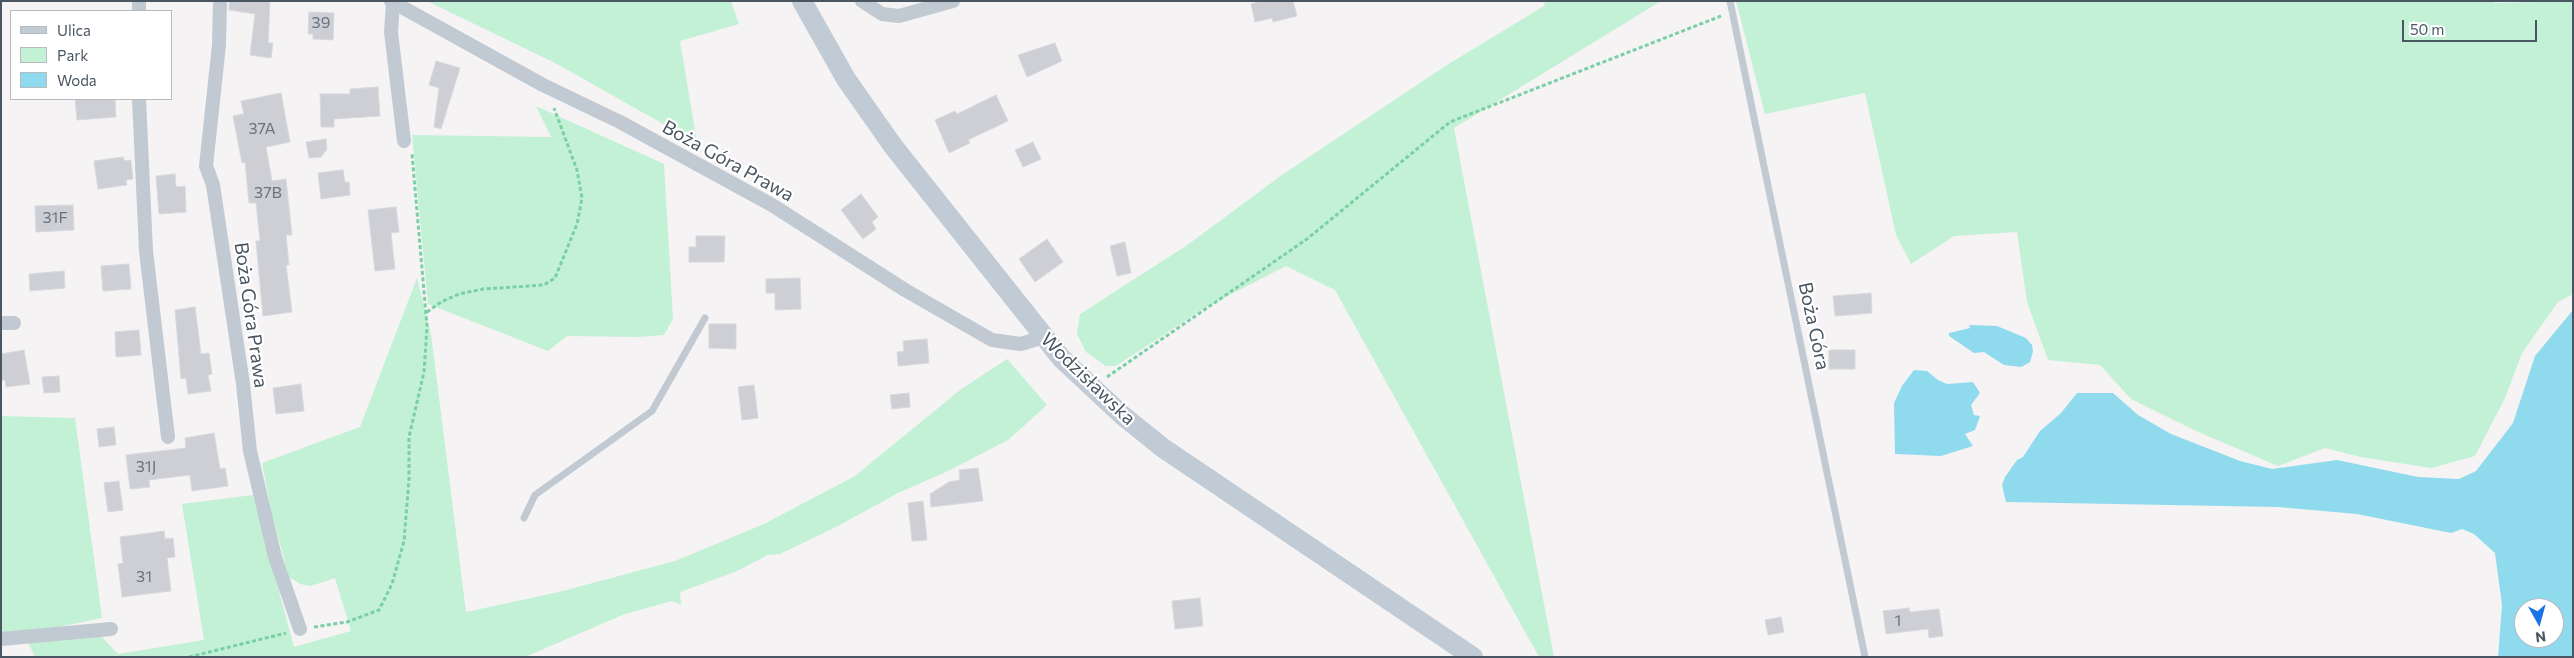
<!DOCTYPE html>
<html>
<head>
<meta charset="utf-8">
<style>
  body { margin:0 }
  #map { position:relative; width:2574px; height:658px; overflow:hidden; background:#f5f3f3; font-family:Commissioner,sans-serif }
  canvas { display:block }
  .frame { position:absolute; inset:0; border:2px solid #4a5661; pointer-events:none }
  .legend { position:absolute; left:10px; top:10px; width:162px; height:90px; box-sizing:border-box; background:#fff; border:1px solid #b7bbc0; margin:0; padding:6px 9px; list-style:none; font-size:15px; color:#4a5661 }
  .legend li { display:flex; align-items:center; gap:10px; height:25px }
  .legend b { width:25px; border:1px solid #b7bbc0 }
  .north { position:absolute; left:2514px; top:598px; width:50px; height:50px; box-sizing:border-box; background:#fff; border:1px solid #b7bbc0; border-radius:50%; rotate:173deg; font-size:14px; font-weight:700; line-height:20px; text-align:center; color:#4a5661 }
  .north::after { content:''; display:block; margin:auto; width:18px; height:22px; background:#1a73e8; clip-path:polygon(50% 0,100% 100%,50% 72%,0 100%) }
  .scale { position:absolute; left:2402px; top:20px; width:135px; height:22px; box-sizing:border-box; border:2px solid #4a5661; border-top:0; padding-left:6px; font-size:15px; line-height:18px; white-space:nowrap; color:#4a5661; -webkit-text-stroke:4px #fff; paint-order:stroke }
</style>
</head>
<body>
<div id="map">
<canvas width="2574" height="658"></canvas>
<div class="frame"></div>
<ul class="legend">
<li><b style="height:6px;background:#c1cbd6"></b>Ulica</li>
<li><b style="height:14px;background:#c3f1d5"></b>Park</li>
<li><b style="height:14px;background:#90daee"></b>Woda</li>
</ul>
<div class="north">N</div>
<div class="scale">50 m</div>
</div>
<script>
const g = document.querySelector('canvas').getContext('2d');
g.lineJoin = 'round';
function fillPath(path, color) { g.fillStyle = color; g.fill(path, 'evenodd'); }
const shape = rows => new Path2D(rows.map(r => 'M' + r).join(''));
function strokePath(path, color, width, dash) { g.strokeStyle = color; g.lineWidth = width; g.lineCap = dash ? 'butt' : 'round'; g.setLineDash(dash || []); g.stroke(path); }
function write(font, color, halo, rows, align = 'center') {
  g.font = font + ' Commissioner,sans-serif'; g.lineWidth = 4.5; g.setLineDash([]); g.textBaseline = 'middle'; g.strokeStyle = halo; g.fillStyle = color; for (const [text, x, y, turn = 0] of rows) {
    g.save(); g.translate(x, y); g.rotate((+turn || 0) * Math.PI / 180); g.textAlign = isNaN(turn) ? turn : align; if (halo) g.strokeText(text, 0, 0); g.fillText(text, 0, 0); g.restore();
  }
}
fillPath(shape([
  [427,1,731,1,739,24,680,41,697,143,555,63],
  [1545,1,1661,1,1454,128,1554,657,1539,657,1335,290,1286,266,1206,307,1116,366,1106,366,1086,352,1077,334,1080,314,1186,246,1282,175,1447,65,1544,6],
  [1736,1,2492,1,2495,3,2573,1,2573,294,2558,302,2522,353,2505,398,2475,456,2431,468,2361,457,2325,448,2278,466,2196,431,2131,399,2100,365,2048,360,2027,302,2017,232,1954,236,1911,264,1896,235,1865,93,1765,114],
  [536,106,664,164,673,319,664,335,639,337,567,336,548,351,428,304,412,135,551,137],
  [417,278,431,334,466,612,559,592,675,561,764,524,855,476,960,390,1007,359,1047,405,1008,440,946,472,898,493,838,526,780,554,768,555,737,571,680,592,681,605,672,601,625,614,525,657,35,657,28,642,101,636,118,654,204,640,182,504,253,495,294,647,351,631,335,578,311,586,300,584,289,577,272,515,262,463,360,427],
  [1,416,75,418,102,618,1,639]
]), '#c3f1d5');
fillPath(shape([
  [2573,310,2573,657,2498,657,2502,605,2495,553,2474,534,2462,529,2451,533,2357,514,2278,507,2006,502,2002,485,2005,477,2017,460,2023,457,2040,431,2061,413,2077,393,2113,393,2138,415,2171,434,2240,461,2272,469,2337,460,2418,477,2459,479,2476,471,2513,423,2535,356],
  [2524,608,2554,608,2554,638,2524,638],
  [1969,325,1997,326,2026,338,2032,345,2033,351,2030,362,2021,367,2004,365,1984,352,1974,353,1949,336,1949,333,1970,328],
  [1914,370,1927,371,1938,380,1947,384,1973,382,1980,393,1971,405,1974,415,1980,416,1975,430,1965,434,1973,446,1941,456,1895,454,1894,403,1902,386]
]), '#90daee');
const building = shape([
  [229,1,270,1,268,43,273,43,271,58,250,55,255,14,229,10,229,1],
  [1262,1,1293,1,1297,16,1273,22,1272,18,1255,22,1251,4,1262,1],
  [309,12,334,13,333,40,313,39,313,34,308,34,309,12],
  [1055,43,1062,61,1027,77,1018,55,1055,43],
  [436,61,460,68,441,129,434,127,439,88,429,85,436,61],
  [378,87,380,116,334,119,334,127,321,127,320,94,350,94,350,89,378,87],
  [281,93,290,142,266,147,272,181,286,179,292,235,286,235,289,265,286,265,292,312,263,316,256,241,260,241,256,203,249,203,245,162,242,163,233,116,244,114,241,101,281,93],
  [996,95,1008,121,968,140,970,143,949,153,935,120,955,111,957,114,996,95],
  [75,99,115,99,116,117,77,120,75,99],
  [326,139,327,149,321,157,309,158,306,142,326,139],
  [1033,142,1041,159,1023,167,1015,150,1033,142],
  [123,157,124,161,131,160,133,179,126,180,127,185,98,189,94,161,123,157],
  [343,170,345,182,349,182,350,195,321,199,318,173,343,170],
  [175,174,176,187,185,186,186,212,159,214,156,176,175,174],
  [861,194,878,217,872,222,876,229,863,239,841,210,861,194],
  [73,205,74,230,36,232,35,206,73,205],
  [396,207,399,232,391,233,395,269,375,271,368,210,396,207],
  [696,236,725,236,724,262,689,262,689,247,696,247,696,236],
  [1047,239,1063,262,1035,282,1019,259,1047,239],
  [1125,242,1131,273,1117,276,1110,246,1125,242],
  [129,264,131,289,103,291,101,266,129,264],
  [64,271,65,288,30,291,29,274,64,271],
  [800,278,801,309,775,310,775,293,766,293,766,279,800,278],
  [1871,293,1872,313,1835,316,1833,296,1871,293],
  [195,307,201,354,209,353,212,374,208,375,211,391,188,394,186,378,181,379,175,310,195,307],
  [709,324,736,324,736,349,709,348,709,324],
  [139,330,141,355,116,357,115,332,139,330],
  [927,339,929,363,898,366,897,352,904,351,903,341,927,339],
  [24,350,30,384,6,387,5,380,1,381,1,354,24,350],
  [1829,350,1855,350,1855,369,1829,369,1829,350],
  [59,376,60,392,44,393,42,377,59,376],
  [301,384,304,411,276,414,273,388,301,384],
  [754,385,758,418,742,420,738,387,754,385],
  [909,393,910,407,892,409,890,395,909,393],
  [114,427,116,445,99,447,97,429,114,427],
  [214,433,220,469,225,468,228,486,192,491,190,475,149,480,150,487,130,489,126,455,186,448,185,438,214,433],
  [978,468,983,501,931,507,930,494,949,482,960,480,959,470,978,468],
  [119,481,123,510,108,512,104,483,119,481],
  [923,501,927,540,912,541,908,503,923,501],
  [164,531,165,539,173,538,175,557,167,558,171,591,122,597,118,564,123,563,120,537,164,531],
  [1200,598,1203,626,1175,629,1172,601,1200,598],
  [1909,608,1910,612,1939,609,1943,636,1929,638,1928,629,1886,634,1883,611,1909,608],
  [1781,617,1784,632,1768,635,1765,620,1781,617]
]);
fillPath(building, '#cdcfd5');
strokePath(building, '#d7d9de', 1);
strokePath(shape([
  [427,312,441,302,459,294,483,289,544,285,555,278,577,224,582,198,577,170,554,108],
  [1107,377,1307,239,1450,122,1721,16],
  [314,627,347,622,379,610,392,584,404,541,409,479,409,437,424,372,427,326,412,154],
  [189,657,286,633]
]), '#7ad0a6', 3, [4, 2.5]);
strokePath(shape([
  [1730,1,1865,657],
  [524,518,535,495,652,411,705,318]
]), '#c1cad2', 7);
strokePath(shape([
  [139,1,139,11],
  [220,1,219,45,206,166,213,185,243,384,250,451,275,557,300,629],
  [391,1,543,85,620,122,772,205,905,290,992,340,1021,344,1043,337],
  [862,1,882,14,899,16,953,1],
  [393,2,391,32,404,141],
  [139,99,146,251,168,437],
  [1,323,14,323],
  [1,639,111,629]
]), '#c1cad2', 14);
strokePath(shape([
  [802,1,846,79,893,146,1062,359,1122,415,1163,448,1473,657]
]), '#c1cbd6', 20);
write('16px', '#6b747e', null, [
  ["39",321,23],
  ["37A",262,129],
  ["37B",268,193],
  ["31F",55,218],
  ["31J",146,467],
  ["31",144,577],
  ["1",1898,621]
]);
write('19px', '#4a5661', '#fff', [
  ["Boża Góra Prawa",728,161,29],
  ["Boża Góra Prawa",251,315,82],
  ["Boża Góra",1814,326,78],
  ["Wodzisławska",1088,379,44]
]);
</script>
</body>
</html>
